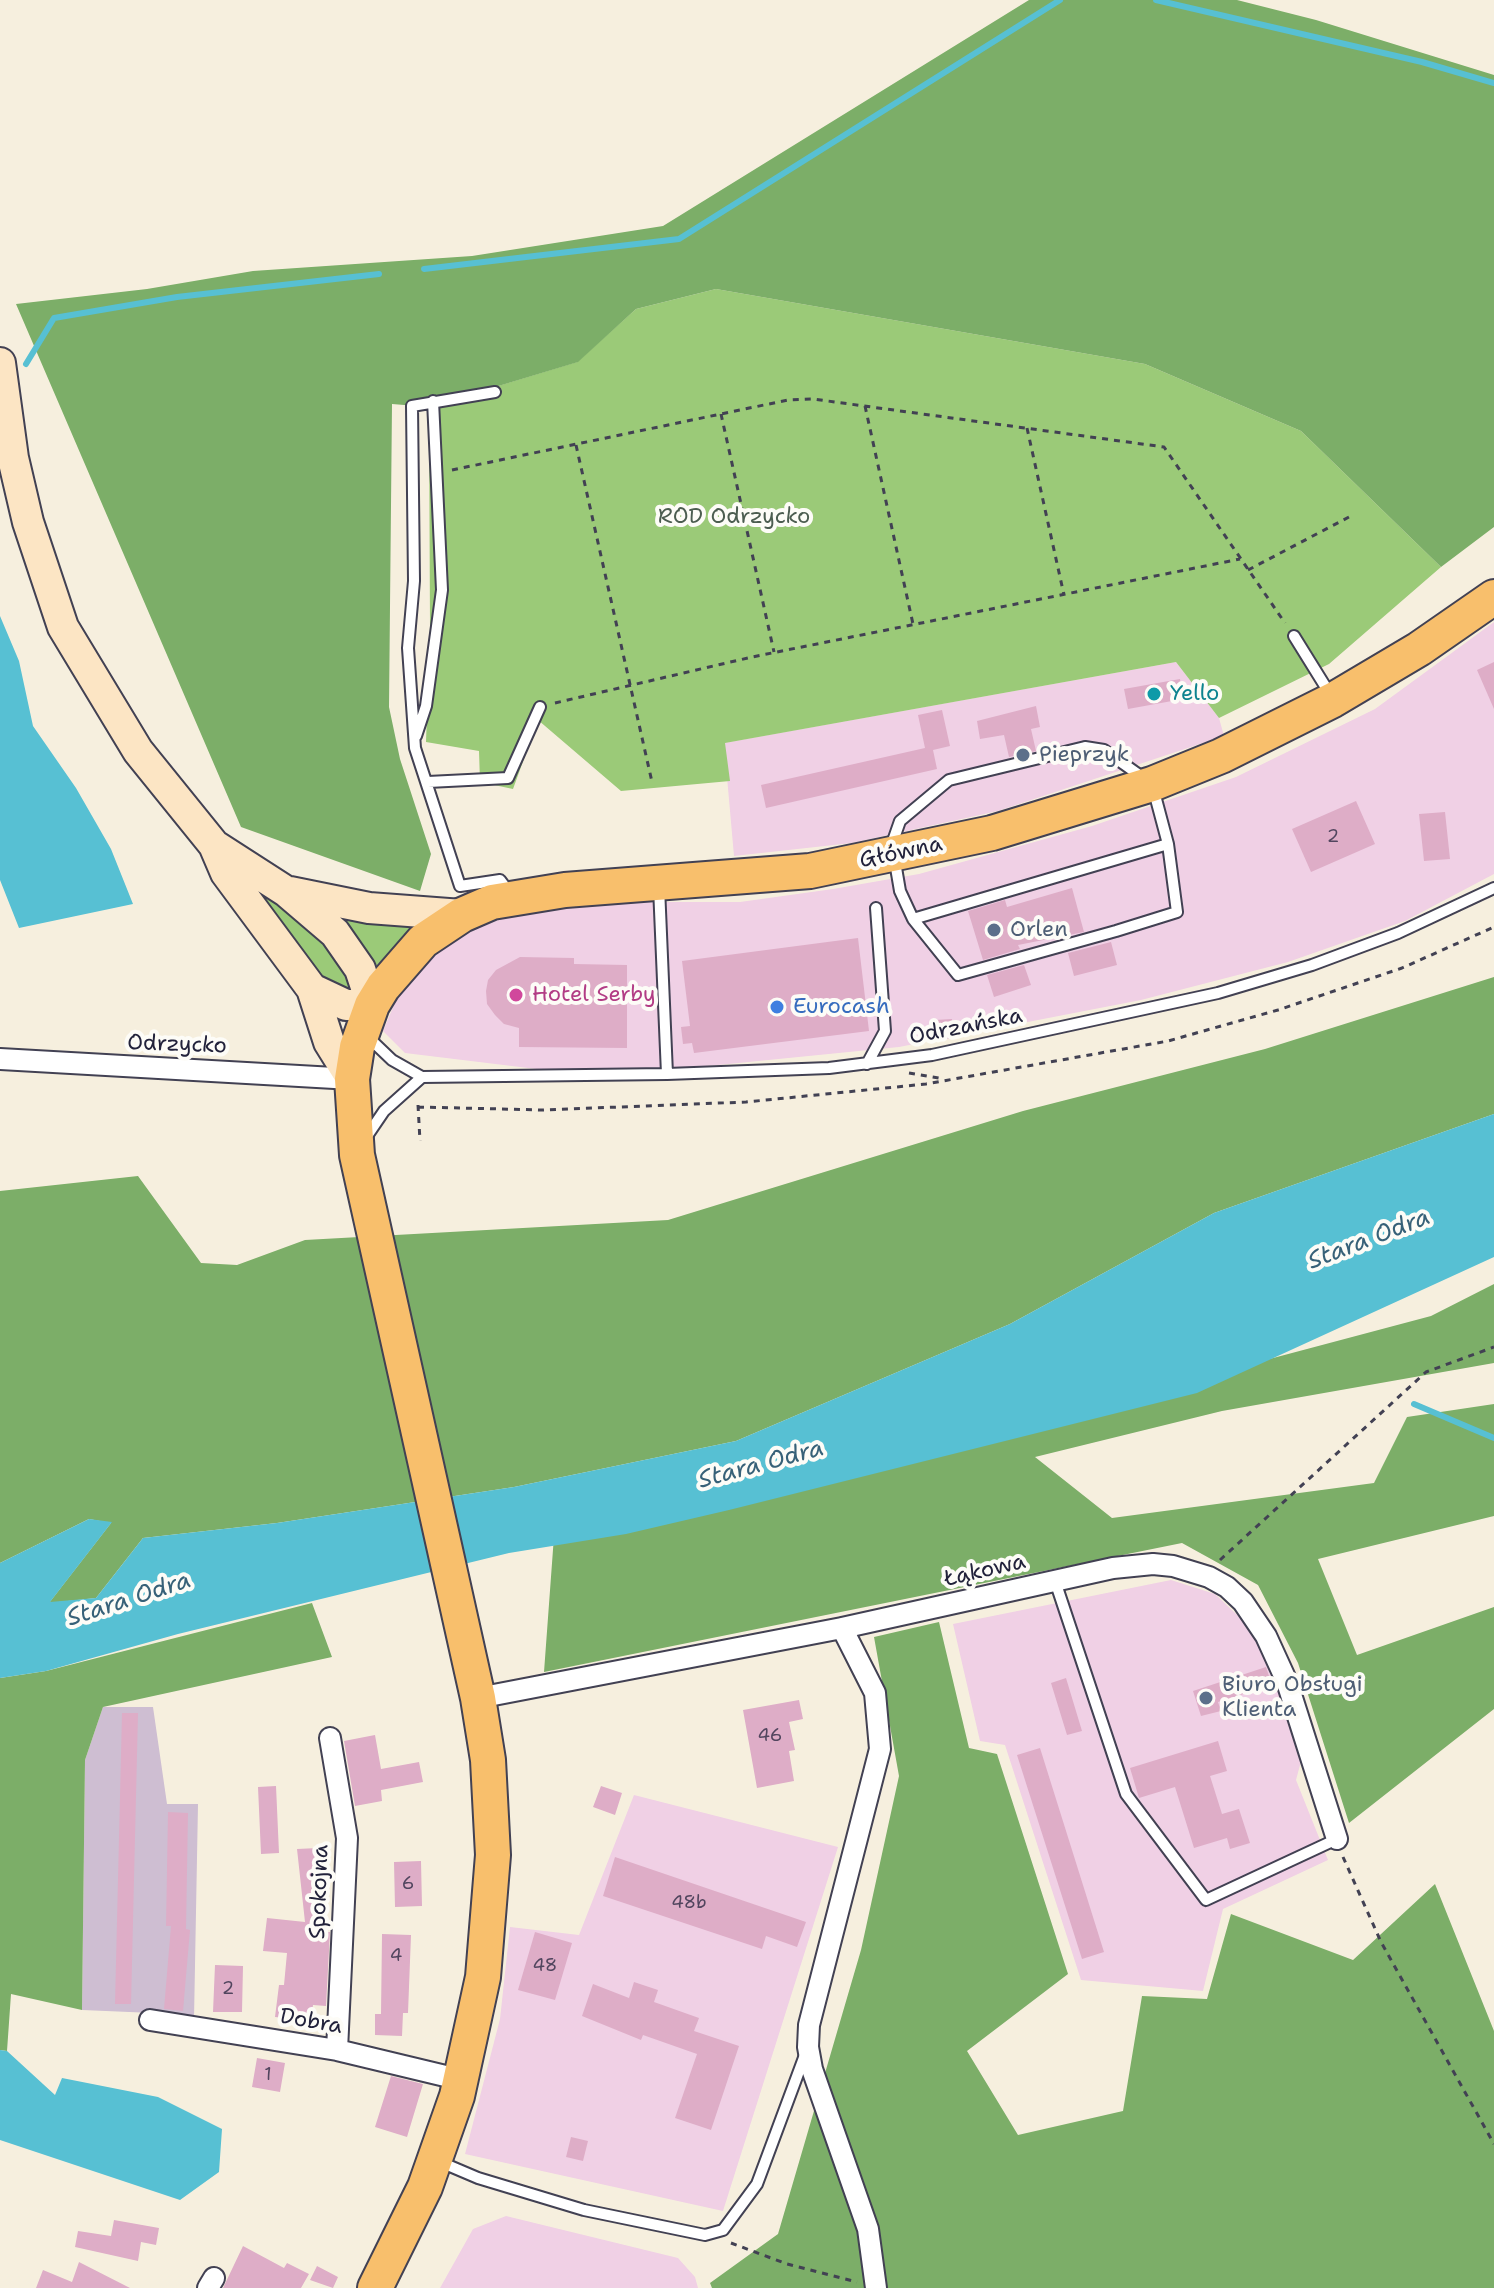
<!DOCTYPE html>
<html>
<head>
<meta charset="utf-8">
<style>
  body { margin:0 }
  canvas { display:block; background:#f6efde }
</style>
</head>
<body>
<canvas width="1494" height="2288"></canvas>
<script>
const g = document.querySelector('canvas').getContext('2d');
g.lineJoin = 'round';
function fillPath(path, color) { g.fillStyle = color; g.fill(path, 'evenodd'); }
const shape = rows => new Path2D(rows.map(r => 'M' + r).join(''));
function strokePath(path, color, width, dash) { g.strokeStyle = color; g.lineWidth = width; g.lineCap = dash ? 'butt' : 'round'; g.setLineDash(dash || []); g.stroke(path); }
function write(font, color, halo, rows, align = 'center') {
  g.font = font + ' "Shantell Sans",sans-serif'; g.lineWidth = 8; g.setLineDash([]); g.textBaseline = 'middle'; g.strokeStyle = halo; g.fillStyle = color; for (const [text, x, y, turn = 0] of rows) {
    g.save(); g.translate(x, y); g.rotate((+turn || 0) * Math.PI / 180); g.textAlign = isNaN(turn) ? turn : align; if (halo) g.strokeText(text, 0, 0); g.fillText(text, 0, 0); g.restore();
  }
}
fillPath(shape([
  [1494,622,1494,874,1405,921,1288,962,1141,1000,899,1047,688,1068,553,1071,405,1053,383,1031,399,993,434,954,478,923,538,909,639,902,740,902,833,889,919,874,1092,826,1236,777,1375,709],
  [1176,662,1219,718,1224,736,998,811,852,843,734,856,724,743],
  [1171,1580,1215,1594,1253,1630,1303,1754,1296,1780,1328,1860,1223,1909,1203,1991,1081,1980,1005,1745,980,1741,953,1624],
  [634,1795,838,1847,723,2211,465,2154,500,2019,510,1927,579,1935],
  [506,2216,678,2258,695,2277,698,2288,440,2288,473,2229]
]), '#f0d0e5');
fillPath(shape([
  [103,1707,153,1707,167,1804,198,1804,194,2019,153,2013,82,2010,85,1760]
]), '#cebed2');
fillPath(shape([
  [716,289,1145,364,1301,431,1441,567,1329,664,1219,718,1176,662,725,743,730,781,621,791,538,720,513,789,480,782,479,751,426,742,430,627,429,407,577,362,636,309],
  [234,863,341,957,356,995,320,978],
  [328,907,423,920,374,968]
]), '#9bca78');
fillPath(shape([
  [1029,0,1237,0,1316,20,1494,75,1494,527,1441,567,1301,431,1145,364,716,289,636,309,578,362,429,407,392,404,389,707,400,759,431,854,420,891,241,827,16,304,147,289,253,271,472,256,663,226],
  [1494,977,1494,1114,1214,1213,1010,1324,736,1441,514,1487,277,1523,143,1538,96,1598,49,1603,111,1523,89,1519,0,1563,0,1191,138,1176,201,1263,237,1265,305,1240,668,1220,1023,1111,1265,1049],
  [1494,1284,1494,1363,1222,1411,1035,1457,1112,1518,1374,1483,1407,1417,1494,1404,1494,1516,1318,1559,1357,1655,1494,1607,1494,1709,1349,1823,1298,1663,1258,1585,1182,1543,544,1672,554,1536,1183,1382,1431,1316],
  [312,1603,332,1657,103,1707,85,1760,82,2010,11,1994,7,2051,0,2050,0,1678,46,1671],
  [939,1622,969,1748,997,1754,1068,1974,967,2051,1018,2135,1123,2111,1142,1996,1207,1999,1231,1914,1353,1960,1435,1884,1494,2031,1494,2288,712,2288,710,2283,778,2234,861,1950,899,1776,874,1637]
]), '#7cae68');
fillPath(shape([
  [0,616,19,661,33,726,76,788,111,849,133,904,19,928,0,880],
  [1494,1114,1494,1257,1197,1393,729,1510,626,1534,509,1553,178,1634,46,1671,0,1678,0,1563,89,1519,112,1522,50,1602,96,1598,143,1538,277,1523,514,1487,736,1441,1010,1324,1214,1213],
  [0,2050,7,2051,55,2095,62,2078,158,2097,222,2129,219,2172,180,2200,0,2140]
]), '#57c0d3');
strokePath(shape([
  [1156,0,1422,62,1494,83],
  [424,269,679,239,1060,0],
  [26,364,54,318,177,297,379,274],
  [1414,1404,1494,1438]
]), '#57c0d3', 6);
fillPath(shape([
  [1494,662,1494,709,1477,670],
  [1180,679,1183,699,1128,709,1124,689],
  [1036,706,1040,727,1031,729,1036,751,1009,757,1004,735,980,739,977,721],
  [942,710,950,746,933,750,937,769,766,808,761,785,925,748,918,715],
  [1356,801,1375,844,1311,872,1292,829],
  [1445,812,1450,859,1424,861,1419,814],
  [1072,888,1084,932,1018,945,1020,949,983,960,968,911,1005,900,1007,907],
  [858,938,869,1031,694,1053,692,1043,683,1044,681,1027,690,1026,682,961],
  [1111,942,1117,965,1074,976,1068,953],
  [520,957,574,958,574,964,627,965,627,1048,519,1047,519,1028,504,1024,495,1015,487,1004,486,991,488,980,496,970],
  [1024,965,1031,985,994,997,987,975],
  [952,1019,954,1038,937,1040,935,1020],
  [1266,1667,1272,1685,1218,1702,1221,1711,1201,1716,1193,1691],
  [1066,1678,1082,1731,1067,1735,1051,1683],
  [799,1700,803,1719,789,1722,795,1750,789,1751,794,1781,757,1788,743,1710],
  [122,1713,138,1713,131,2004,115,2004],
  [375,1735,381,1769,419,1762,423,1782,381,1790,382,1801,355,1806,344,1741],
  [1218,1741,1227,1771,1210,1776,1222,1814,1239,1809,1250,1843,1230,1849,1227,1838,1194,1848,1175,1787,1139,1798,1130,1768],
  [1040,1748,1104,1952,1082,1959,1017,1755],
  [276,1786,279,1853,261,1854,258,1787],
  [601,1786,622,1793,615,1815,593,1807],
  [168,1812,188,1813,186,1929,190,1930,183,2011,164,2009,171,1926,166,1926],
  [318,1848,320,1874,325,1874,327,1909,319,1909,319,1932,330,1932,326,2006,313,2005,311,2021,275,2017,279,1985,284,1985,287,1953,263,1951,267,1918,305,1922,297,1849],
  [615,1857,806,1922,797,1947,766,1936,762,1949,603,1896],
  [421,1861,422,1906,395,1907,394,1862],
  [535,1932,572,1943,555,2000,518,1990],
  [382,1934,411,1935,408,2013,403,2013,402,2036,375,2035,375,2014,381,2014],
  [215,1965,243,1966,242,2012,213,2012],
  [634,1982,658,1990,654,2002,699,2018,694,2031,739,2046,711,2130,675,2118,697,2054,643,2035,641,2040,582,2016,593,1984,629,1998],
  [257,2058,285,2063,280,2092,252,2087],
  [391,2076,423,2084,407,2137,375,2127],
  [571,2137,588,2141,583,2161,566,2157],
  [114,2220,159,2228,156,2245,141,2242,138,2261,75,2247,78,2231,111,2236],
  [243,2246,284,2268,287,2263,309,2274,301,2288,223,2288],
  [79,2262,130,2288,36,2288,43,2270,72,2282],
  [317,2266,338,2277,333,2288,310,2280]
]), '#deadc7');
const service = shape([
  [495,392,412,406,414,581,408,648,415,748,460,886,500,880,509,892],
  [1294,636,1330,694],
  [416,736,426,706,442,590,433,401],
  [1085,747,1104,750,1152,784,1168,844,913,919,900,891,894,856,893,841,900,821,949,780,1085,747],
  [428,782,508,778,540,707],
  [659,887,667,1074],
  [913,919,958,975,1116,931,1177,912,1168,844],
  [369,1038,392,1060,422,1077,667,1074,829,1068,932,1055,1218,993,1312,965,1398,933,1494,888],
  [867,1064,885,1031,876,908],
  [367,1136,384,1111,422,1077],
  [1055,1581,1126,1794,1206,1900,1337,1839],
  [438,2161,478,2178,584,2210,705,2235,723,2230,757,2184,805,2055]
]);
const minor = shape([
  [0,1059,352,1079],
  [842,1628,875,1693,880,1749,809,2025,808,2047,812,2069,868,2229,876,2288],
  [478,1698,842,1628,1113,1568,1153,1564,1173,1566,1209,1577,1227,1587,1243,1602,1266,1636,1287,1682,1337,1839],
  [330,1738,347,1838,337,2050],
  [150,2020,337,2050,462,2080],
  [208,2288,214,2278]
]);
const secondary = shape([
  [0,363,13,458,28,522,63,627,138,751,214,845,226,873,312,989,346,1005,372,1005,360,969,335,933,287,892,214,845],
  [290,892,369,908,462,915],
  [312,989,329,1042,352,1079]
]);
const primary = shape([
  [375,2288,425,2187,457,2096,483,1977,493,1855,488,1760,478,1698,357,1155,352,1079,357,1047,372,1005,383,987,423,941,462,915,492,902,565,890,810,871,992,833,1152,784,1221,756,1333,700,1419,649,1494,597]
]);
strokePath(service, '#424153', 14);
strokePath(minor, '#424153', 24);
strokePath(secondary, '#424153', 34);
strokePath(primary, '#424153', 38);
strokePath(shape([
  [865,406,913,624],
  [721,414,774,652],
  [1027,428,1064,595],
  [576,445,652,782],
  [452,470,788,400,813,399,1164,447,1285,623],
  [1248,570,1349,517],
  [555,703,752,657,1240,559],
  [909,1073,944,1079],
  [418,1105,420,1141],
  [418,1107,543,1110,746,1102,926,1084,1168,1041,1278,1010,1402,968,1494,927],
  [1220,1560,1426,1372,1494,1347],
  [1343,1857,1381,1942,1494,2144],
  [731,2243,787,2264,857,2282]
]), '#424153', 3, [6, 6]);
strokePath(service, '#fff', 10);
strokePath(minor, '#fff', 20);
strokePath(secondary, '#fce5c4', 30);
strokePath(primary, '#f8bf6c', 34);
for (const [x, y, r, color] of [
  [1154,694,8,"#0f9aa8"],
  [1023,755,8,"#5c6f8a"],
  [994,930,8,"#5c6f8a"],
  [516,995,8,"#d1479c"],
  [777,1007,8,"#3f7fe0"],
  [1206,1698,8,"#5c6f8a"]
]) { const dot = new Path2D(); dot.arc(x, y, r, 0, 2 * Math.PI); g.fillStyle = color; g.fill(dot); strokePath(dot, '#fdfcf7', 3); }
write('18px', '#51455e', null, [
  ["2",1333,837],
  ["46",770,1736],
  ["6",408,1884],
  ["48b",689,1903],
  ["4",396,1956],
  ["48",545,1966],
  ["2",228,1989],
  ["1",268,2075]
]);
write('22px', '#4c5d50', '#fdfcf7', [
  ["ROD Odrzycko",734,517]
]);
write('22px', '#0d838f', '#fdfcf7', [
  ["Yello",1170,694]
], 'left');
write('22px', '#4e5e75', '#fdfcf7', [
  ["Pieprzyk",1039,755],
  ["Orlen",1010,930],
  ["Biuro Obsługi",1222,1685],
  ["Klienta",1222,1710]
], 'left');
write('22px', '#22223b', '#fdfcf7', [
  ["Główna",901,853,-12],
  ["Odrzańska",966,1027,-11],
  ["Odrzycko",177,1045,2],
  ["Łąkowa",985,1571,-13],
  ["Spokojna",320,1892,-88],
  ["Dobra",311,2022,10]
]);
write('22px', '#b23c85', '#fdfcf7', [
  ["Hotel Serby",532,995]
], 'left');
write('22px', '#366cbe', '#fdfcf7', [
  ["Eurocash",793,1007]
], 'left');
write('italic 24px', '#376178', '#fdfcf7', [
  ["Stara Odra",1369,1240,-21],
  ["Stara Odra",761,1465,-15],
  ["Stara Odra",129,1600,-18]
]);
</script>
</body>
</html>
